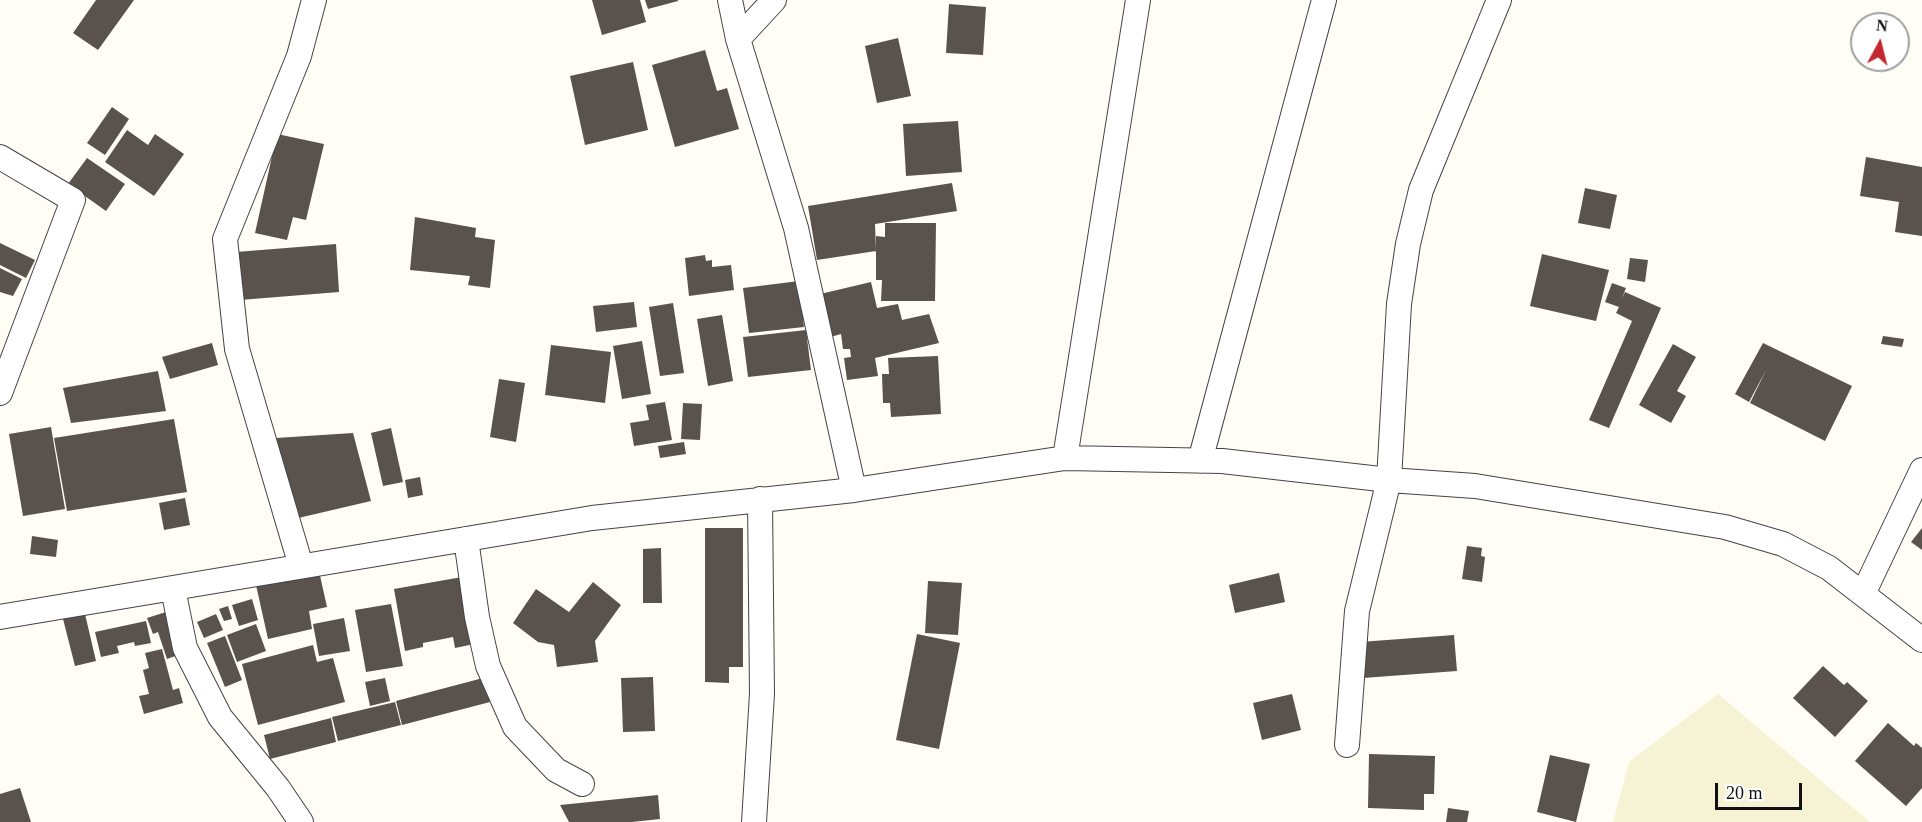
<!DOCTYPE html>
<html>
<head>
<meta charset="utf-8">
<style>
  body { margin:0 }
  #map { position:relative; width:1922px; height:822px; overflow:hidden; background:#fffdf5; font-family:"Times New Roman",serif }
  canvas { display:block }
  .north { position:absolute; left:1850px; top:12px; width:60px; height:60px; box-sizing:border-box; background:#fff; border:2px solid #a0a0a0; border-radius:50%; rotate:7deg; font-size:16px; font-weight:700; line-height:24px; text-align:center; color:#111 }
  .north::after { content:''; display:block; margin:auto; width:21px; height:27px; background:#c4262e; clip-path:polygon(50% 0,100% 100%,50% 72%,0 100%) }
  .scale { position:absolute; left:1715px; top:783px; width:87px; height:27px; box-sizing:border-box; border:3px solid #111; border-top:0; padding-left:8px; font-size:18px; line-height:21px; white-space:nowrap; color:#111; -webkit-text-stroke:4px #fff; paint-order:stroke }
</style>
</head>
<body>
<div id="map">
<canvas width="1922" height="822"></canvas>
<div class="north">N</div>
<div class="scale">20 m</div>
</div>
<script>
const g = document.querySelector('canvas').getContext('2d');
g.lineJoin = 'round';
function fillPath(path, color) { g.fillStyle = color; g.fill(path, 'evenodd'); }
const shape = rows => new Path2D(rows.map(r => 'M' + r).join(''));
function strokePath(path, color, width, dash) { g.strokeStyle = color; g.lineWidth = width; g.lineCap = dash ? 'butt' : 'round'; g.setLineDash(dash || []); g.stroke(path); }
fillPath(shape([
  [1718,694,1870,822,1613,822,1629,762]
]), '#f6f3d4');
fillPath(shape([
  [96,0,134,0,98,50,73,33],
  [592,0,640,0,646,22,602,35],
  [645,0,678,0,678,1,648,9],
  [949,4,986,7,983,55,946,53],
  [898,38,911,96,877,103,865,46],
  [705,50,717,91,727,88,739,129,675,147,652,65],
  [633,62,648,130,585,145,570,76],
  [112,107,129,119,105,155,87,143],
  [958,121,962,172,906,176,903,124],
  [127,130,148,145,155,134,184,154,154,196,105,162],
  [277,134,324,144,306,220,293,217,287,240,255,233],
  [1866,157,1922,167,1922,236,1895,232,1899,202,1860,196],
  [87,158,125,184,106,211,68,184],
  [952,183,957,211,875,224,876,251,817,260,808,206],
  [1585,188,1617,195,1610,229,1578,223],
  [415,217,476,228,475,237,495,240,490,288,468,285,470,276,410,270],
  [885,223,936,223,935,301,881,301,882,280,876,280,876,236,885,237],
  [0,243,35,260,26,278,0,265],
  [336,244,339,292,240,300,236,252],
  [1542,254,1609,270,1596,321,1530,306],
  [705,255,706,261,712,260,712,267,731,265,734,290,689,296,685,258],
  [1630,258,1648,260,1645,282,1627,279],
  [0,268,22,279,13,296,0,292],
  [799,281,804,327,749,333,743,288],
  [871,282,877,308,898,304,902,320,929,314,939,343,875,358,878,376,847,380,844,358,851,357,850,349,843,349,841,334,827,338,816,295],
  [1612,283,1626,288,1622,298,1625,292,1661,308,1609,428,1589,420,1632,321,1616,313,1619,307,1605,302],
  [634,302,637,327,596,332,593,306],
  [673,303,684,373,660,376,649,307],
  [722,315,733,381,708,386,697,319],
  [806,330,811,370,748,377,743,337],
  [1883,336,1904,339,1902,347,1881,344],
  [642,341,651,394,622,399,613,346],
  [212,343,218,365,170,379,162,357],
  [1763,343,1852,386,1825,441,1750,403,1766,370,1749,402,1735,394],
  [1673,344,1696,357,1677,391,1686,396,1671,423,1639,405],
  [551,345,611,352,605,403,545,395],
  [938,356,941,414,891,417,890,403,883,403,882,374,889,374,888,358],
  [158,371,166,411,71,423,63,388],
  [499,379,525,383,516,442,490,437],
  [665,402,672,440,634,446,630,423,649,420,646,405],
  [683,403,702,404,700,440,681,439],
  [174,419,187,492,67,511,54,438],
  [51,427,65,509,23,516,9,434],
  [391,428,403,482,383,486,371,433],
  [353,433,371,501,294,519,276,438],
  [684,442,686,454,660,458,658,446],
  [420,477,423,495,408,498,405,480],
  [185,498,190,525,164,530,159,503],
  [705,528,743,528,743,667,729,667,729,683,705,682],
  [1922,528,1922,550,1911,542],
  [32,536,58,540,56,557,30,554],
  [1467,546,1482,548,1481,556,1485,557,1482,582,1462,579],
  [661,548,662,603,643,603,643,549],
  [319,571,327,607,309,611,312,629,268,639,256,585],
  [1279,573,1285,602,1235,613,1229,585],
  [462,577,474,644,455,648,453,637,423,643,423,647,405,651,394,589],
  [928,581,962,583,958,635,925,633],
  [593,582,621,605,595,641,598,662,557,667,554,645,538,642,513,623,536,589,569,612],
  [252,599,258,620,239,626,232,605],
  [391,604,403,666,366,672,355,610],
  [228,606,232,619,224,621,219,609],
  [166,612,178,655,167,659,158,632,153,634,147,618],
  [85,614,96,661,75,666,63,619],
  [216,614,223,630,204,638,197,622],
  [344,618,350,651,319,656,313,624],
  [146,621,151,643,135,646,134,642,117,646,119,653,101,657,95,632],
  [256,624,266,651,237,662,227,635],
  [917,634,960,643,939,749,896,740],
  [1454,635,1457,671,1363,678,1360,642],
  [225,636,242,680,225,687,207,643],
  [313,645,317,662,333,658,345,702,258,725,242,664],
  [162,649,173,690,179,688,183,703,144,714,139,696,149,694,143,670,149,668,145,653],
  [1823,666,1844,685,1847,682,1868,701,1835,737,1793,698],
  [653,677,655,731,623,732,621,678],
  [385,678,390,701,370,706,365,682],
  [483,678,490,702,402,725,396,701],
  [1292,694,1301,730,1262,740,1253,703],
  [395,702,401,725,338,741,332,717],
  [331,718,336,742,270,759,264,735],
  [1888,723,1914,746,1916,743,1922,748,1922,788,1906,806,1855,761],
  [1369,754,1435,756,1434,794,1424,794,1424,810,1368,808],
  [1550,755,1590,764,1576,822,1537,812],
  [20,788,31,822,0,822,0,794],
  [658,795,660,819,632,822,569,822,560,805],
  [1448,808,1469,811,1467,822,1446,822]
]), '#5a524d');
const minor = shape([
  [730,0,738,39,796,228,854,490],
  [738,39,774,0],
  [0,157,73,200,0,393],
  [1065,458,1138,0],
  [1200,461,1324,0],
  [466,539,477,617,488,666,515,727,556,770,582,784],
  [301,566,237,349,225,239,299,56,314,0],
  [173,589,185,648,220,717,278,788,301,822],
  [1863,594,1922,470],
  [0,617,592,518,854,490,1065,458,1222,461,1389,480,1475,486,1725,527,1783,544,1829,568,1922,640],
  [1347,745,1357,611,1389,480,1399,304,1408,244,1421,190,1499,0],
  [754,822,762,694,760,499]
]);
strokePath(minor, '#444', 26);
strokePath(minor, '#fff', 24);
</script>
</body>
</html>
